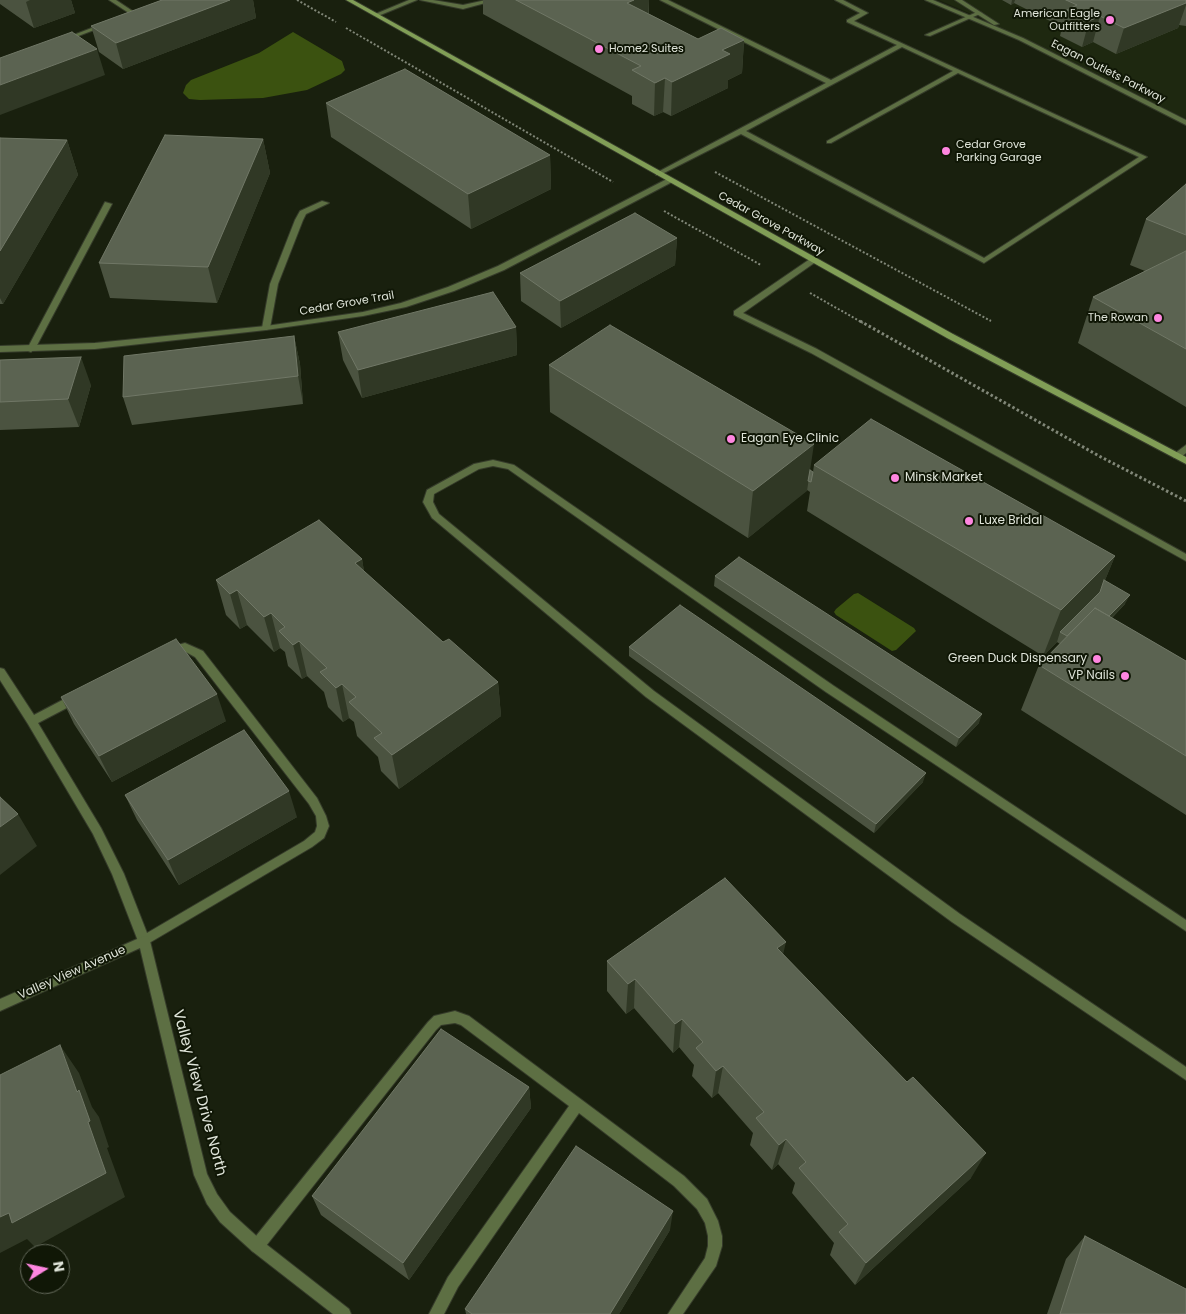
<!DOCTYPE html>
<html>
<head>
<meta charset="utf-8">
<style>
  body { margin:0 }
  #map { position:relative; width:1186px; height:1314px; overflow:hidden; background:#19200e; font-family:Poppins,sans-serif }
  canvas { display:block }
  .north { position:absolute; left:20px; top:1244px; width:50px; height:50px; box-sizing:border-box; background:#101706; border:1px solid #63695a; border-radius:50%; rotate:80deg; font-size:14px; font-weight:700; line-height:20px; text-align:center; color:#dfe4d9 }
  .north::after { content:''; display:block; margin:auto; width:18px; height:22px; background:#fe86e0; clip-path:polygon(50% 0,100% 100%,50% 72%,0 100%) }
</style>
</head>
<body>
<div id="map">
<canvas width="1186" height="1314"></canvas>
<div class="north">N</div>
</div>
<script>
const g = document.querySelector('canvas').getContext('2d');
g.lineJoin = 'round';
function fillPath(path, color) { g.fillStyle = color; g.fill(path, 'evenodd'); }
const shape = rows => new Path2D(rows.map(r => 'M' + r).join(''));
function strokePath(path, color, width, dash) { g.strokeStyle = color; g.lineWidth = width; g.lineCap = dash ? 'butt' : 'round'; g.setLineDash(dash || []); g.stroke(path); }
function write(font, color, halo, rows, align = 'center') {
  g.font = font + ' Poppins,sans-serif'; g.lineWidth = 4; g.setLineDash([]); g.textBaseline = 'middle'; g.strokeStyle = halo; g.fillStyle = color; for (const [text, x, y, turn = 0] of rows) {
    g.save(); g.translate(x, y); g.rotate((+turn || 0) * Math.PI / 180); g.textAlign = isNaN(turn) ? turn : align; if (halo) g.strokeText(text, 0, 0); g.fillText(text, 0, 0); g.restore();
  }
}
fillPath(shape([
  [939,0,1186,0,1186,123,976,16]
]), '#1e2810');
fillPath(shape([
  [293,32,342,61,345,70,341,74,307,90,263,98,200,100,189,99,183,93,186,85,191,80,259,53],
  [858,593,914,628,916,631,896,650,892,651,836,615,834,612,836,609,854,594]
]), '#3b5210');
const lane = shape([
  [409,0,417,0,378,16,373,15,409,0],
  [420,0,433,0,463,5,486,0,489,2,463,9,420,0],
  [660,0,668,0,831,80,897,45,847,22,847,20,860,13,835,0,843,0,868,13,854,21,1147,157,984,263,741,134,660,175,656,175,656,173,826,83,660,0],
  [902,47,953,71,827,141,827,143,831,143,958,73,1139,157,984,258,746,131,902,47],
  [977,12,982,13,930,36,925,35,977,12],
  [322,201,329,203,306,214,303,220,278,284,270,328,266,330,263,330,262,328,270,284,295,220,300,211,322,201],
  [105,202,112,204,35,349,31,352,28,351,27,349,105,202],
  [810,259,816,259,817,261,743,313,817,349,1186,554,1186,561,811,353,734,315,734,311,810,259],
  [1186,445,1186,453,1180,458,1174,458,1173,456,1174,454,1186,445],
  [493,460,514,465,834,686,1186,920,1186,931,826,692,508,469,493,466,479,469,434,494,433,502,439,514,654,691,960,914,1186,1067,1186,1080,952,922,646,697,432,518,423,502,427,490,474,464,493,460],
  [185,643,203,651,317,798,326,816,329,826,324,838,312,847,144,946,140,945,138,941,112,874,93,834,28,724,0,680,0,668,4,669,34,715,72,695,80,695,81,698,80,701,38,723,101,828,124,874,147,933,304,841,315,832,317,826,316,816,309,804,195,657,184,651,170,655,166,654,165,651,166,648,185,643],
  [455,1011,469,1016,684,1176,707,1199,718,1221,722,1236,722,1246,716,1266,683,1314,668,1314,705,1258,708,1246,708,1236,705,1223,697,1209,674,1186,579,1113,458,1287,444,1314,429,1314,448,1277,569,1106,461,1025,455,1023,441,1025,436,1030,262,1251,257,1253,252,1251,250,1246,252,1241,428,1022,434,1016,455,1011]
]);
const street = shape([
  [109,0,116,0,137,14,132,15,109,0],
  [925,0,933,0,1023,38,1186,120,1186,125,1019,40,925,0],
  [955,0,962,0,999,24,994,25,955,0],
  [102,24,107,25,68,40,63,39,102,24],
  [667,179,674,181,504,270,454,291,406,307,363,316,266,330,95,349,0,352,0,346,95,343,266,326,363,312,401,303,448,287,498,266,667,179],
  [144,936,148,937,150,941,207,1174,217,1194,230,1212,262,1241,349,1309,351,1314,333,1314,252,1251,220,1222,207,1204,194,1175,140,948,0,1011,0,999,144,936]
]);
const secondary = shape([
  [346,0,353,0,953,334,1186,457,1186,464,947,338,346,0]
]);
strokePath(lane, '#353b2a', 2);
strokePath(street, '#353b2a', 2);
strokePath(secondary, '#353b2a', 2);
strokePath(shape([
  [297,0,336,22],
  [346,28,613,182],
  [715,172,991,321],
  [664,211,761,265],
  [810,293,863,323]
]), '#818778', 2, [2, 2]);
strokePath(shape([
  [860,321,1099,456,1186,501]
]), '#818778', 3, [2.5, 2.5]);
fillPath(lane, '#5d6f43');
fillPath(street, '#5d6f43');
fillPath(secondary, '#819e56');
fillPath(shape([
  [0,0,71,0,75,13,34,28,0,4],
  [162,0,253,0,256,18,123,69,99,52,91,26],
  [483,0,649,0,649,14,698,39,744,40,742,73,728,80,728,88,671,116,663,112,654,116,632,104,632,96,483,14],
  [1002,0,1186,0,1186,26,1179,25,1178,28,1116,54,1093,42,1082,47,1060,36,1062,27,1014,3,1011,5],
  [326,103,550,155,551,189,471,229,331,137],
  [0,138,67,140,78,175,3,304,0,304],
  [263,139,270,173,217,303,110,298,99,263],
  [1186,184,1186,407,1078,343,1093,297,1145,271,1130,265,1146,219],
  [677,238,675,265,561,328,521,301,520,273],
  [516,327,517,355,362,398,343,360,338,332],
  [294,336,300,364,303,404,132,425,123,397],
  [0,360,91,385,79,427,0,430],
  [549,365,813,472,814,465,1115,556,1105,580,1125,604,1112,618,1186,661,1186,815,1021,710,1039,665,1060,644,1057,642,1043,656,807,511,810,492,807,490,748,538,550,412],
  [362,559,364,572,443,642,498,682,501,716,399,789,381,771,378,757,357,736,354,722,349,718,343,722,328,707,324,692,307,676,302,679,288,666,285,652,280,648,274,652,247,625,240,629,226,615,216,580],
  [715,576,979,723,956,747,714,586],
  [629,647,923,782,874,833,629,656],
  [61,697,226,721,112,782,74,724],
  [125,795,297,817,179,885,137,820],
  [783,954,971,1178,855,1285,830,1255,834,1243,792,1193,795,1183,778,1164,772,1170,750,1145,753,1133,718,1093,712,1098,692,1076,694,1065,679,1047,673,1053,634,1008,626,1014,607,991,607,961],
  [529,1087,531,1108,409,1280,321,1215,312,1196],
  [670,1230,619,1314,466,1314,465,1309],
  [1085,1236,1186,1314,1047,1314,1066,1259]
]), '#4b5340');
fillPath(shape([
  [30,0,71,0,75,13,34,28,26,2],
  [230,0,253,0,256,18,123,69,116,43],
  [634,0,649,0,648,26,627,3],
  [1012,0,1015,0,1014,3,1011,5],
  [1186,3,1186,5,1178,28,1116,54,1124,28],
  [1100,16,1093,42,1082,47,1089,21],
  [744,40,742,73,728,80,728,88,671,116,672,82,722,50],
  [97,49,105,75,0,115,0,85],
  [665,78,663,112,654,116,655,83],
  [263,139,270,173,217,303,208,267],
  [67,140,78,175,3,304,0,298,0,251],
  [550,155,551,189,471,229,468,194],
  [677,238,675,265,561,328,560,301],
  [516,327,517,355,362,398,358,370],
  [294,336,300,364,303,404,298,376],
  [81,357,91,385,79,427,68,399],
  [814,444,807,491,748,538,753,491],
  [1115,556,1096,602,1060,632,1057,642,1043,656,1061,610],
  [362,559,368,594,355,563],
  [237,590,247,625,240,629,230,594],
  [1130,595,1125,604,1085,645,1089,635],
  [271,613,280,648,274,652,264,617],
  [299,641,307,676,302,679,293,645],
  [498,682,501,716,399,789,392,755],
  [342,684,349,718,343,722,336,688],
  [217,694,226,721,112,782,99,756],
  [982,714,979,723,956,747,959,738],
  [926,773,923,782,874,833,876,824],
  [289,791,297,817,179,885,168,860],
  [18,814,37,846,0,875,0,827],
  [786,942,779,972,777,948],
  [635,979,634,1008,626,1014,628,984],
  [682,1019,679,1047,673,1053,675,1024],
  [60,1045,79,1073,92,1107,99,1117,109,1147,107,1148,125,1197,35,1247,27,1239,0,1253,0,1217,88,1122],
  [723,1066,718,1093,712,1098,716,1071],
  [529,1087,531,1108,409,1280,403,1263],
  [786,1139,778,1164,772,1170,779,1145],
  [986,1153,971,1178,855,1285,866,1263],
  [673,1211,670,1230,619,1314,610,1314]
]), '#303825');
const building = shape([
  [162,0,230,0,116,43,91,26,162,0],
  [516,0,634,0,627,3,698,39,721,28,744,40,722,50,730,54,672,82,665,78,655,83,632,70,641,66,516,0],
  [1066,0,1186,0,1186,3,1124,28,1100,16,1089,21,1067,10,1077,5,1066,0],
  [72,32,97,49,0,85,0,58,72,32],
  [405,69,550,155,468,194,326,103,405,69],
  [165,135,263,139,208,267,99,263,165,135],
  [0,138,67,140,0,251,0,138],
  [1186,184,1186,235,1146,219,1186,184],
  [635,213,677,238,560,301,520,273,635,213],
  [1186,251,1186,349,1093,297,1186,251],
  [493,292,516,327,358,370,338,332,493,292],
  [610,325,814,444,753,491,549,365,610,325],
  [294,336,298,376,123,397,124,356,294,336],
  [81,357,68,399,0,402,0,360,81,357],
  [871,419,1115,556,1061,610,814,465,871,419],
  [810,470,813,472,811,482,808,481,810,470],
  [319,520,362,559,355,563,443,642,449,639,498,682,392,755,374,738,382,733,349,702,356,697,342,684,336,688,320,672,327,668,299,641,293,645,279,631,285,627,271,613,264,617,237,590,230,594,216,580,319,520],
  [739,557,982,714,959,738,715,576,739,557],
  [1104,580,1130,595,1109,616,1095,608,1067,636,1060,632,1100,592,1104,580],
  [680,605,926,773,876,824,629,647,680,605],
  [1095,608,1186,661,1186,756,1039,665,1095,608],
  [176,639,217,694,99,756,61,697,176,639],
  [244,730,289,791,168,860,125,795,244,730],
  [0,797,18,814,0,827,0,797],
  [725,878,786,942,777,948,907,1082,913,1077,986,1153,866,1263,839,1232,848,1224,799,1168,806,1162,786,1139,779,1145,756,1118,764,1112,723,1066,716,1071,696,1048,703,1042,682,1019,675,1024,635,979,628,984,607,961,725,878],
  [441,1029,529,1087,403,1263,312,1196,441,1029],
  [60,1045,77,1092,79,1090,90,1121,88,1122,106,1173,12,1223,9,1213,0,1217,0,1075,60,1045],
  [576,1146,673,1211,610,1314,472,1314,465,1309,576,1146],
  [1085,1236,1186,1289,1186,1314,1060,1314,1085,1236]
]);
fillPath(building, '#5b6351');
strokePath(building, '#707766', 1);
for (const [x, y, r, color] of [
  [1110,20,5,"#fe86e0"],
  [599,49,5,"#fe86e0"],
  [946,151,5,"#fe86e0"],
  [1158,318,5,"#fe86e0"],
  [731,439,5,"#fe86e0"],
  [895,478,5,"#fe86e0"],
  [969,521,5,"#fe86e0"],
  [1097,659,5,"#fe86e0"],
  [1125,676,5,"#fe86e0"]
]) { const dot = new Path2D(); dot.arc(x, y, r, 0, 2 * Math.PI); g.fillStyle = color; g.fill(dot); strokePath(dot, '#101706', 2); }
write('11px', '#dfe4d9', '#101706', [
  ["American Eagle",1100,14],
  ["Outfitters",1100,27],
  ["Home2 Suites",609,49,"left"],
  ["Cedar Grove",956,145,"left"],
  ["Parking Garage",956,158,"left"],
  ["The Rowan",1148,318]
], 'right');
write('11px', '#dfe4d9', '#101706', [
  ["Eagan Outlets Parkway",1108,72,27],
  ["Cedar Grove Parkway",771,224,29],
  ["Cedar Grove Trail",347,304,-10]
]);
write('12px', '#dfe4d9', '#101706', [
  ["Eagan Eye Clinic",741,439],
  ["Minsk Market",905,478],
  ["Luxe Bridal",979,521],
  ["Green Duck Dispensary",1087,659,"right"],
  ["VP Nails",1115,676,"right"]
], 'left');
write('12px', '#dfe4d9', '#101706', [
  ["Valley View Avenue",72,973,-24]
]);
write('15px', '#dfe4d9', '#101706', [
  ["Valley View Drive North",199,1093,75]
]);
</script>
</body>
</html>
